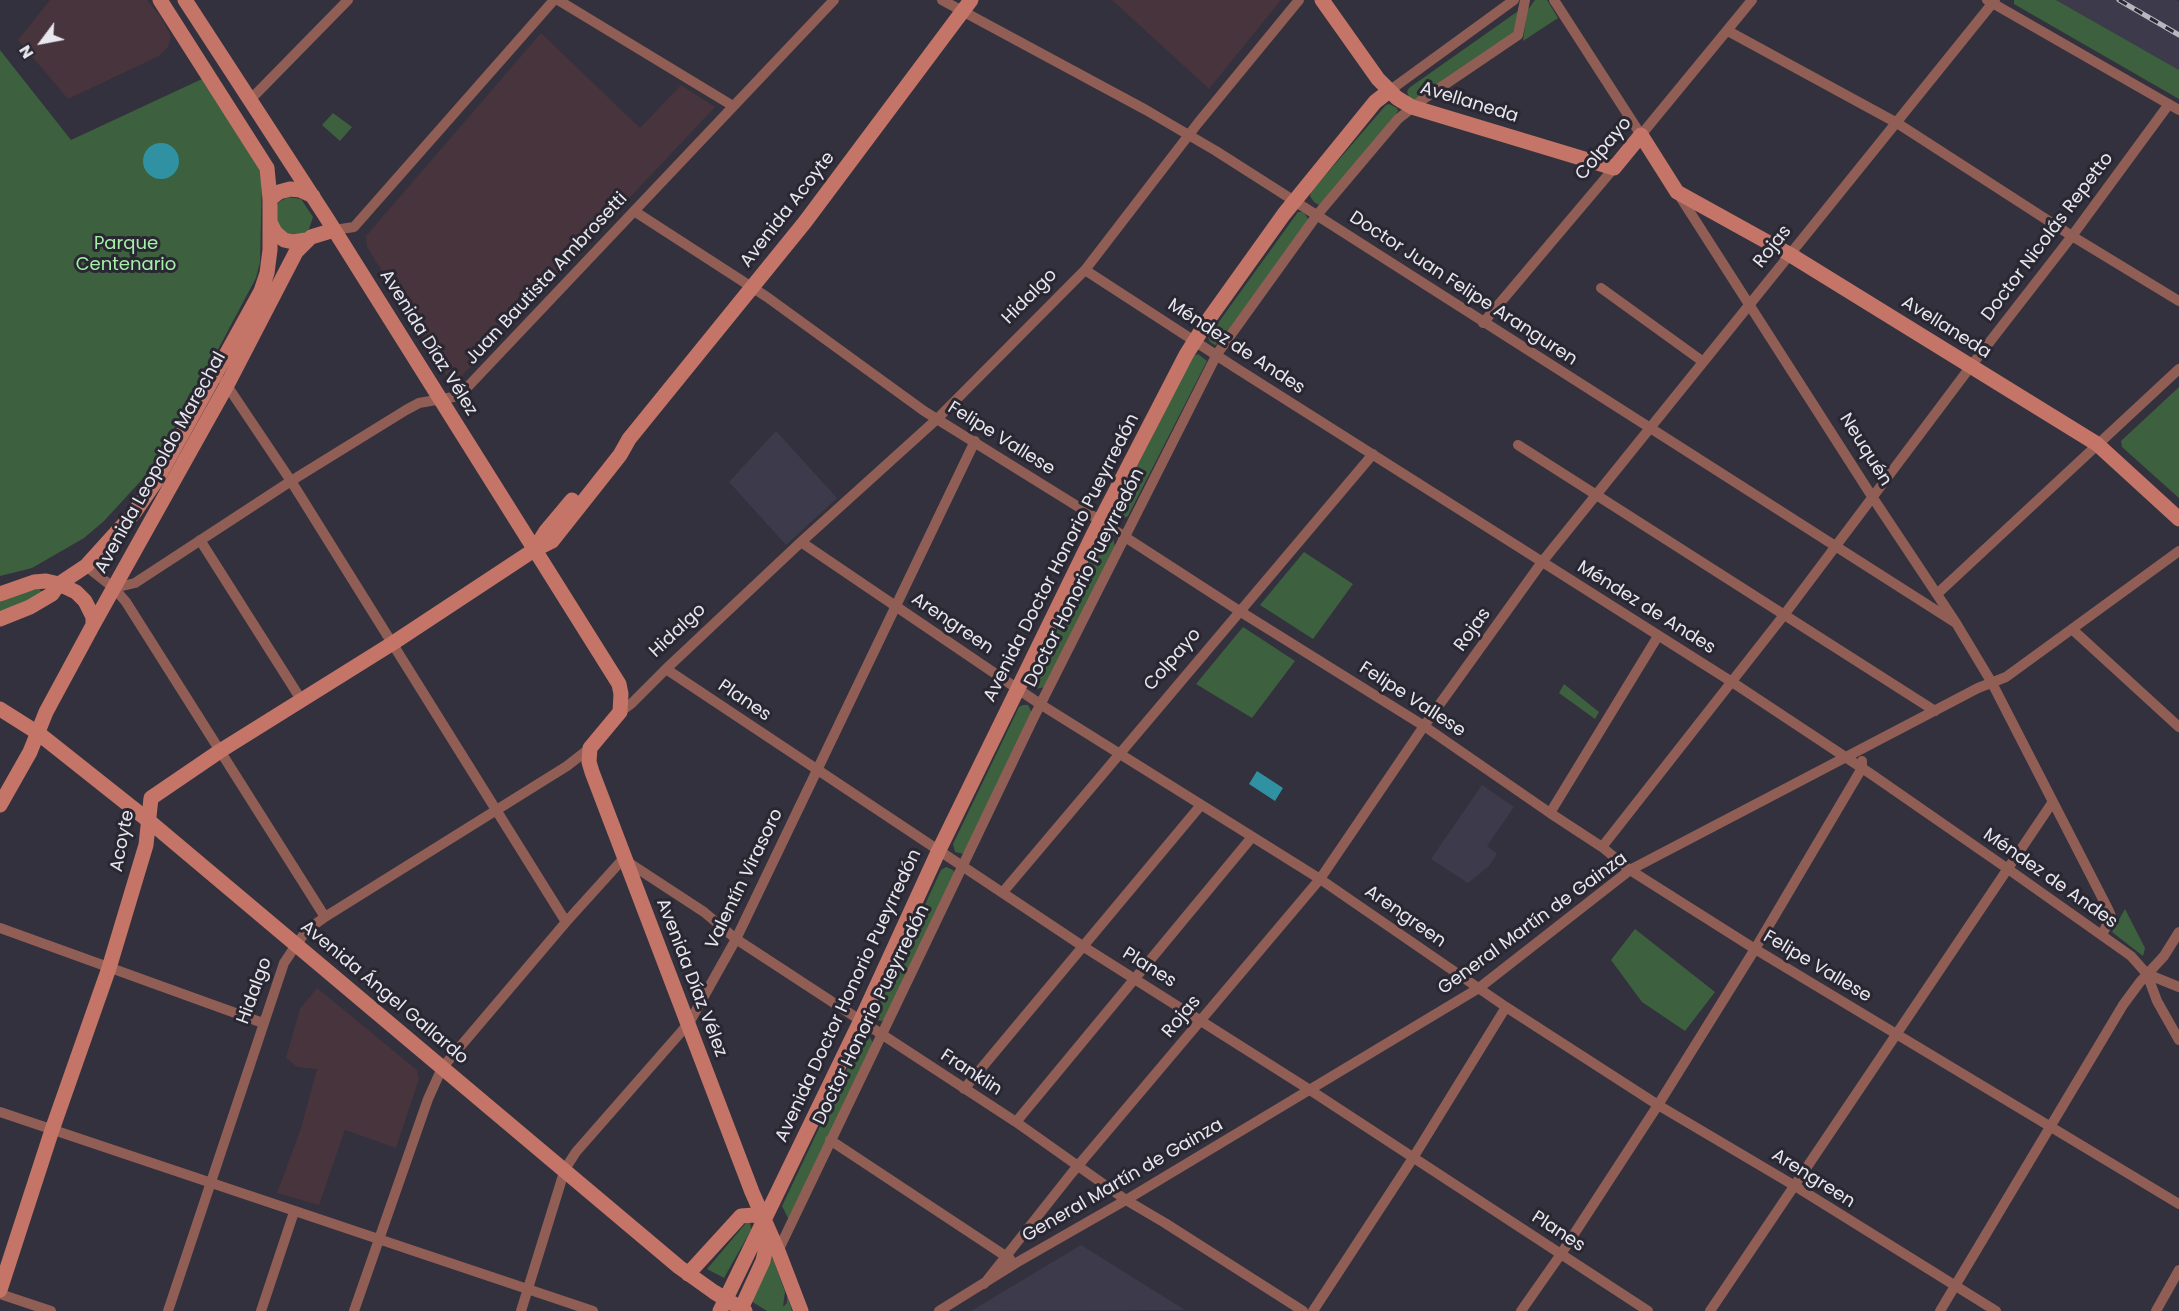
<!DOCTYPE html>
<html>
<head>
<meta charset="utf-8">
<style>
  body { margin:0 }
  #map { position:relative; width:2179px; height:1311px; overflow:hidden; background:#33313d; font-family:Poppins,sans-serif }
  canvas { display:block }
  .north { position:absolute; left:12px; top:12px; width:60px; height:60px; -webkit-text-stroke:4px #292732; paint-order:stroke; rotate:238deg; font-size:16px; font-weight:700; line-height:24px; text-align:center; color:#e8e7ee }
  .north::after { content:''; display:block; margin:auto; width:21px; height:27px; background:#e8e7ee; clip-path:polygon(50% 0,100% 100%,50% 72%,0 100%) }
</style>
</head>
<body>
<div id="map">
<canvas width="2179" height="1311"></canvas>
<div class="north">N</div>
</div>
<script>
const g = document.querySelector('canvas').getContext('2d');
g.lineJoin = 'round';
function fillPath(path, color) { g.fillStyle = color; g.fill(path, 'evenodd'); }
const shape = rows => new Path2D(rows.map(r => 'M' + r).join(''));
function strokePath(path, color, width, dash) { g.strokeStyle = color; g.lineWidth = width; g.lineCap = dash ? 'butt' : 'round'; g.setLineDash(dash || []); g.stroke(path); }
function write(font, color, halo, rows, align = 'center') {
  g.font = font + ' Poppins,sans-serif'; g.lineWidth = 6; g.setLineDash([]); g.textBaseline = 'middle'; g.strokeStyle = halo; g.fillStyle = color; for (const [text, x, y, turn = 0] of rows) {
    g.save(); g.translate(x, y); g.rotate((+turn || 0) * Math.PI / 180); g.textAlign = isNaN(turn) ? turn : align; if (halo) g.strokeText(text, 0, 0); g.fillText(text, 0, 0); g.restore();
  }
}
fillPath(shape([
  [2056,0,2176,0,2179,2,2179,70],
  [776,431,837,498,786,545,729,482],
  [1482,785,1514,807,1487,846,1497,854,1489,866,1468,883,1431,859],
  [1081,1245,1185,1310,971,1311]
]), '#3d3b4b');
fillPath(shape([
  [50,0,147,0,160,16,171,36,168,47,159,56,68,99,18,40],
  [1112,0,1281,0,1209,89],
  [541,33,640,128,681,85,715,107,458,380,450,381,367,247,366,236],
  [317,988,417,1070,419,1079,396,1148,345,1130,319,1205,277,1193,301,1128,317,1069,297,1067,286,1058,300,1009]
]), '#47343d');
fillPath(shape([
  [1535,0,1547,0,1558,18,1523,41,1527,11],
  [2014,0,2056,0,2179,70,2179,99,2014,4],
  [1521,9,1514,33,1418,101,1410,99,1407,92,1409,88],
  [0,50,71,140,202,79,258,165,262,178,260,262,256,278,198,387,149,472,104,521,84,538,32,568,0,576],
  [1389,104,1397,108,1398,111,1396,114,1324,203,1319,205,1314,202,1310,196,1311,192,1386,105],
  [333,113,352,127,340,141,322,125],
  [288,197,301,199,313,217,309,229,300,236,290,236,281,230,276,222,275,209,279,202],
  [1298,212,1302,212,1305,214,1308,219,1307,223,1218,344,1215,345,1210,342,1208,337],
  [1198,354,1207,361,1128,516,1120,520,1115,514,1115,510,1193,356],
  [2179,387,2179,498,2122,447,2121,441],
  [1108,535,1113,537,1115,547,1045,687,1036,689,1032,683,1099,540],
  [1304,552,1353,584,1313,639,1260,605],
  [39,589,42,592,41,596,0,613,0,600,26,591],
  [1243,627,1295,661,1252,718,1196,684],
  [1564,684,1599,712,1595,719,1559,693],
  [1023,705,1028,705,1032,713,964,854,955,852,953,844,1019,707],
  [946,867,953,870,955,874,885,1020,881,1021,877,1020,874,1015,941,870],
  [2125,909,2145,948,2143,956,2112,932],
  [1635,929,1715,992,1685,1031,1642,1002,1611,960],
  [869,1036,873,1043,789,1220,782,1206,861,1040],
  [750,1222,751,1230,724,1278,707,1269,746,1223],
  [772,1256,785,1292,783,1307,787,1303,787,1295,792,1311,767,1311,751,1301]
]), '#3d603f');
fillPath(shape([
  '143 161a18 18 0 1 1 36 0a18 18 0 1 1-36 0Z',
  [1257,771,1283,788,1275,801,1249,784]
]), '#3091a2');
strokePath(shape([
  [558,0,733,106],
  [942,0,1146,110,1216,151,1956,623],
  [1554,0,1641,135,1752,0],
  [1987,0,2179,110],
  [1728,31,1897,123,2072,236,2179,301],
  [1389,91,1514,0],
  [250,100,348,0],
  [1679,195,1873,498,1956,623,1992,683,2108,909,2111,916,2102,935],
  [634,211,767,297,924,411,1085,511,1241,612,1424,726,1550,813,1602,847,1630,870,1755,949,2179,1204],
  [334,230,354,227,554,0],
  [1085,270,1236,368,1732,682,1871,774,2008,869,2131,956,2147,974,2179,987],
  [1601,288,1702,361],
  [1483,323,1614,168],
  [224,381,291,481,566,922],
  [1518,445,1935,711],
  [200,540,302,701],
  [801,542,1040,704,1320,879,1506,1007,1658,1105,1795,1186,1996,1311],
  [86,566,114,588,126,602,325,917],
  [114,588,135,583,291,481,406,410,419,403,459,396,834,0],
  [1937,594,2179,369],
  [2073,630,2179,727],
  [666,669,1084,947,1310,1090,1648,1311],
  [620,712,631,704,666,669,801,542,937,419,1085,270,1198,123,1299,0],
  [1550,813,1658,636],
  [1602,847,1784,615,1971,366,2072,236,2169,104],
  [1003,892,1373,454],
  [0,928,263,1023],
  [2147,974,2157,1001,2179,1040],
  [964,1089,1201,805],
  [0,1112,593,1311],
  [1016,1122,1252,837],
  [830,1140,1010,1259],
  [778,1251,1033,719,1217,354,1317,215,1398,119,1422,100,1518,35,1525,0],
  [984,1284,1071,1174,1320,879,1424,726,1542,562,1995,0],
  [0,1294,51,1311],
  [168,1311,284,963,296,945,307,930,325,917,567,766,590,748],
  [261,1311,294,1212],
  [354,1311,428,1099,442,1068,566,922,623,859,704,912,736,939,1016,1122,1126,1200,1165,1223,1303,1311],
  [521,1311,565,1169,576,1152,689,1023,736,939,975,441],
  [939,1311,1016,1263,1126,1200,1479,988,1630,870,1978,688,2006,677,2179,551],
  [1313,1311,1413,1158,1506,1007],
  [1521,1311,1561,1254,1658,1105,1755,949,1862,768,1862,761],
  [1710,1311,2052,803],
  [1940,1311,2123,1005,2140,982,2164,956,2179,932],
  [2156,1311,2179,1270]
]), '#915e55', 10);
strokePath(shape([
  [185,0,328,220,619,684,621,694,620,712,590,748,589,762,592,772,752,1192,778,1251,801,1311],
  [1322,0,1378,79,1397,98,1412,107,1614,168,1641,135,1677,192,1789,254,2097,444,2179,519],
  [270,199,279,192,290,189,300,190,313,196],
  [270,222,275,232,284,240,293,242,306,240],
  [534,550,546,531,572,500],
  [0,594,34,582,46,581,59,584,76,592,85,601,93,617,93,625],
  [0,619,30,607,52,594,59,584,86,566,134,513,156,481,206,391,261,291,267,273,270,250,270,199,267,168,160,0],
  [0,709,38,733,149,821,679,1267,714,1292,745,1311],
  [0,805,30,752,46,712,93,625,227,385,296,252,311,237,334,230],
  [688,1274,741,1216,754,1215,765,1220],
  [0,1290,52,1130,109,968,146,845,151,798,220,751,393,643,534,550,552,541,620,455,629,439,805,222,971,0],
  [720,1311,861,1020,939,850,1093,535,1186,355,1206,323,1284,214,1375,102,1389,91],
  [740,1311,763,1261,767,1243,766,1229]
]), '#c47567', 15);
const rail = shape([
  [2119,0,2179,35]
]);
strokePath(rail, '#b8b6bf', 5);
strokePath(rail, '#292732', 3, [9]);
write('18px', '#e8e7ee', '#292732', [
  ["Avellaneda",1469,103,17],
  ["Colpayo",1604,149,-50],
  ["Avenida Acoyte",788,210,-52],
  ["Doctor Nicolás Repetto",2048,237,-53],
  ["Rojas",1773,247,-51],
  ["Juan Bautista Ambrosetti",547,279,-47],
  ["Doctor Juan Felipe Aranguren",1463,289,33],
  ["Hidalgo",1030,297,-45],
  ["Avellaneda",1946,328,32],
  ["Avenida Díaz Vélez",428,343,58],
  ["Méndez de Andes",1236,347,33],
  ["Felipe Vallese",1001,439,32],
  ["Neuquén",1865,450,58],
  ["Avenida Leopoldo Marechal",161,463,-61],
  ["Avenida Doctor Honorio Pueyrredón",1062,558,-63],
  ["Doctor Honorio Pueyrredón",1085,578,-63],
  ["Méndez de Andes",1646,608,32],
  ["Arengreen",952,624,34],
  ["Rojas",1473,630,-54],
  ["Hidalgo",678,631,-43],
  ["Colpayo",1173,660,-49],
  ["Felipe Vallese",1412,700,33],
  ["Planes",744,701,34],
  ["Acoyte",123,841,-79],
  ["Valentín Virasoro",745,879,-64],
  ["Méndez de Andes",2050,879,35],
  ["Arengreen",1405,917,35],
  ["General Martín de Gainza",1533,924,-36],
  ["Felipe Vallese",1817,967,31],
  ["Planes",1149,968,32],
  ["Avenida Díaz Vélez",691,978,69],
  ["Hidalgo",255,991,-70],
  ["Avenida Ángel Gallardo",384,993,40],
  ["Avenida Doctor Honorio Pueyrredón",849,996,-65],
  ["Doctor Honorio Pueyrredón",872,1015,-64],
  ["Rojas",1182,1017,-50],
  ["Franklin",971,1073,33],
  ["Arengreen",1813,1179,32],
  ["General Martín de Gainza",1123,1181,-30],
  ["Planes",1558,1232,33]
]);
write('18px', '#a5f0a9', '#292732', [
  ["Parque",126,244],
  ["Centenario",126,265]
]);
</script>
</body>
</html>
